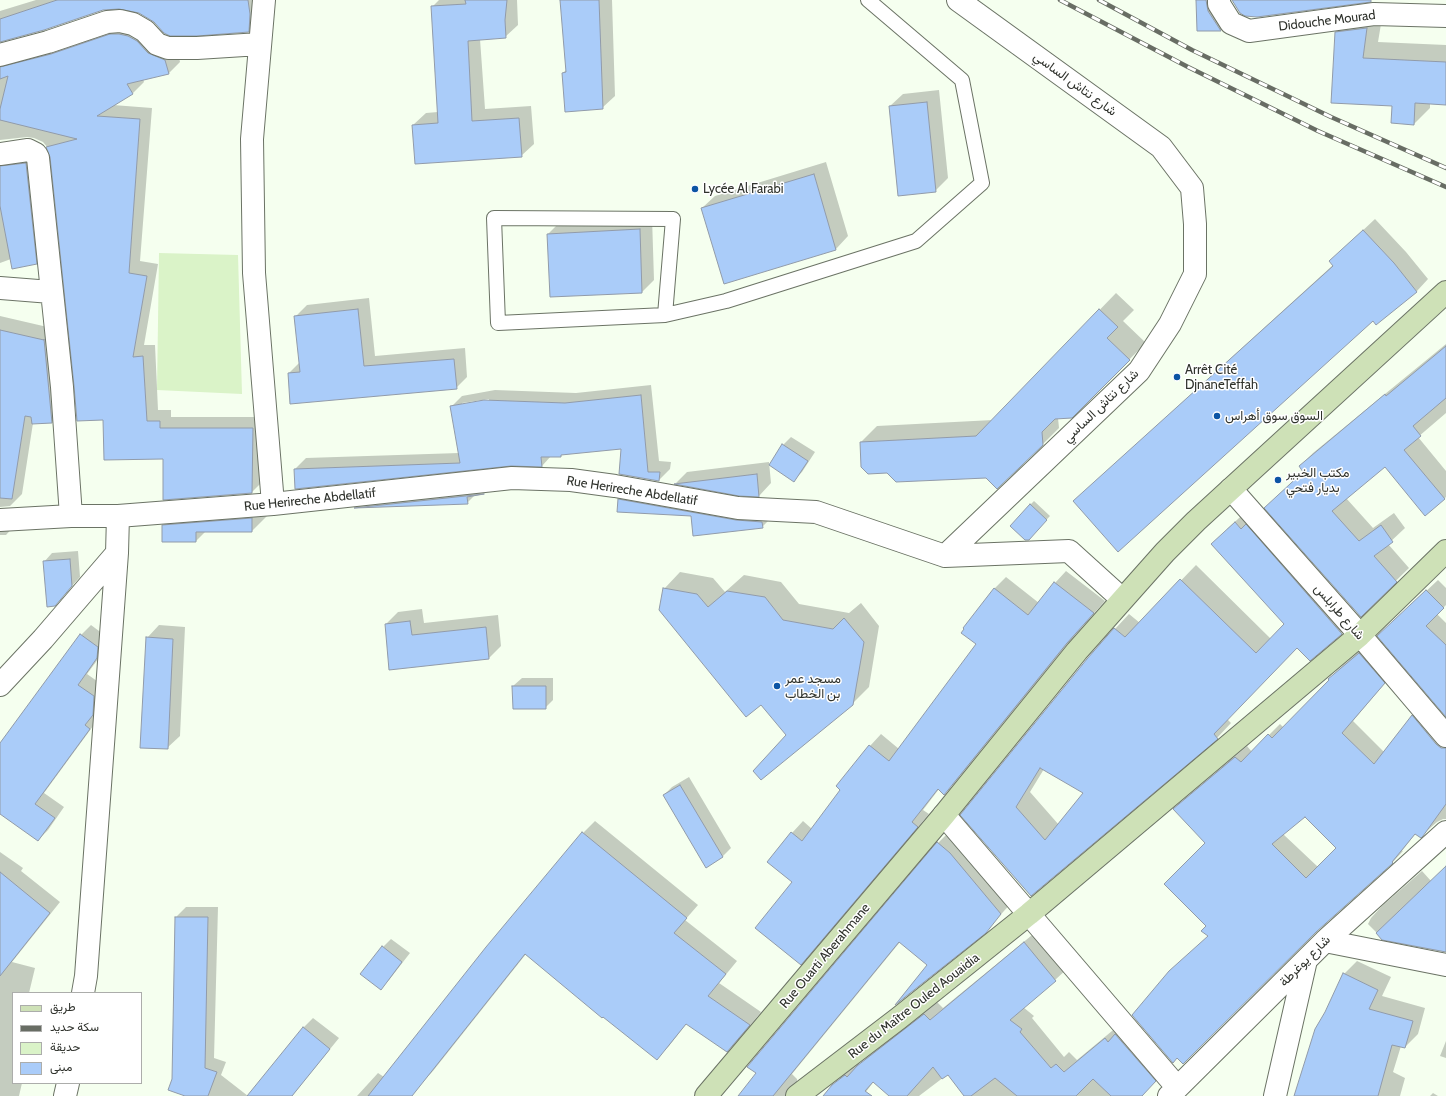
<!DOCTYPE html>
<html>
<head>
<meta charset="utf-8">
<style>
  body { margin:0 }
  #map { position:relative; width:1446px; height:1096px; overflow:hidden; background:#f5ffef; font-family:Cabin,Vazirmatn,sans-serif }
  canvas { display:block }
  .legend { position:absolute; left:12px; top:992px; width:130px; height:92px; box-sizing:border-box; background:#fff; border:1px solid #acadab; margin:0; padding:5px 7px; list-style:none; font-size:12px; color:#2f322c }
  .legend li { display:flex; align-items:center; gap:8px; height:20px }
  .legend b { width:20px; border:1px solid #acadab }
</style>
</head>
<body>
<div id="map">
<canvas width="1446" height="1096"></canvas>
<ul class="legend">
<li><b style="height:5px;background:#cee1b7"></b>طريق</li>
<li><b style="height:5px;background:#686d64"></b>سكة حديد</li>
<li><b style="height:11px;background:#daf3c8"></b>حديقة</li>
<li><b style="height:11px;background:#aaccf9"></b>مبنى</li>
</ul>
</div>
<script>
const g = document.querySelector('canvas').getContext('2d');
g.lineJoin = 'round';
function fillPath(path, color) { g.fillStyle = color; g.fill(path, 'evenodd'); }
const shape = rows => new Path2D(rows.map(r => 'M' + r).join(''));
function strokePath(path, color, width, dash) { g.strokeStyle = color; g.lineWidth = width; g.lineCap = dash ? 'butt' : 'round'; g.setLineDash(dash || []); g.stroke(path); }
function write(font, color, halo, rows, align = 'center') {
  g.font = font + ' Cabin,Vazirmatn,sans-serif'; g.lineWidth = 3; g.setLineDash([]); g.textBaseline = 'middle'; g.strokeStyle = halo; g.fillStyle = color; for (const [text, x, y, turn = 0] of rows) {
    g.save(); g.translate(x, y); g.rotate((+turn || 0) * Math.PI / 180); g.textAlign = isNaN(turn) ? turn : align; if (halo) g.strokeText(text, 0, 0); g.fillText(text, 0, 0); g.restore();
  }
}
fillPath(shape([
  [159,253,238,255,242,394,157,390]
]), '#daf3c8');
fillPath(shape([
  [36,0,261,0,260,20,248,31,155,22,140,12,119,8,103,9,0,41,0,11],
  [439,0,517,0,518,25,505,37,480,39,485,109,531,106,534,144,521,156,413,125,426,113,438,112,432,7],
  [561,0,612,0,615,96,602,108,563,73,567,69],
  [1197,0,1222,0,1233,17,1221,30,1198,30],
  [1383,12,1378,42,1446,45,1446,104,1430,103,1430,108,1414,124,1393,105,1336,32,1352,16],
  [122,23,177,49,180,62,168,74,143,79,144,82,133,93,113,105,152,108,140,261,158,264,144,345,155,345,158,410,171,410,171,417,264,417,264,480,252,492,164,499,164,458,104,419,51,156,48,148,43,142,34,138,27,137,0,140,0,48],
  [939,90,948,178,935,191,890,106,903,94],
  [0,146,37,152,48,252,36,263,11,259,0,263],
  [826,162,848,236,836,249,702,208,715,196],
  [652,217,654,280,642,292,551,296,548,234,561,221],
  [1375,219,1406,252,1428,279,1417,291,1376,323,1373,319,1074,501,1333,265,1342,250],
  [1116,293,1134,310,1123,321,1146,343,1071,417,1058,418,1059,428,1042,445,986,477,861,442,877,426,993,420],
  [369,298,375,356,465,348,467,377,456,388,289,373,300,362,296,316,307,305],
  [0,316,56,329,63,410,52,422,33,423,22,494,10,506,0,507],
  [1446,344,1446,413,1418,437,1446,471,1446,497,1444,499,1385,465,1346,498,1373,528,1394,513,1405,528,1388,544,1409,568,1361,615,1265,508,1304,471,1300,466,1313,453],
  [651,385,659,461,671,462,670,469,659,480,620,473,622,448,563,454,560,456,551,456,542,466,295,469,306,458,459,453,451,407,462,396,495,390,576,393],
  [489,399,489,401,462,405,462,403],
  [791,437,815,452,802,472,794,480,783,445],
  [769,462,771,483,759,496,740,495,676,483,687,472],
  [494,482,484,493,475,495,467,503,357,507,368,496],
  [630,489,773,516,762,527,692,515,619,500],
  [1034,501,1050,516,1032,535,1030,505],
  [1250,508,1356,618,1341,633,1310,660,1298,647,1227,719,1231,723,1217,738,1031,894,962,815,1115,629,1129,614,1140,623,1196,565,1271,639,1286,624,1227,529],
  [1044,769,1085,793,1059,825,1030,792],
  [180,509,268,515,252,531,206,531,196,541,163,526],
  [0,513,17,523,6,535,0,535],
  [78,551,80,577,63,596,44,562,52,553],
  [1066,571,1105,601,1079,630,955,782,944,794,939,789,923,810,929,814,812,952,801,963,793,882,792,833,803,821,812,829,842,790,870,746,881,734,899,749,977,644,994,589,1006,577,1039,603,1055,583],
  [680,572,713,578,725,592,744,575,781,582,799,604,849,613,861,603,879,626,869,687,852,704,787,735,664,589],
  [1438,580,1446,588,1446,605,1437,614,1446,623,1446,715,1390,625],
  [422,609,424,623,498,615,501,646,489,658,390,668,386,624,398,612],
  [91,625,107,637,107,647,87,674,104,686,99,718,44,793,64,807,48,830,38,840,0,813,0,745,81,635],
  [159,625,185,627,180,736,167,748,147,638],
  [1370,642,1395,671,1353,721,1384,752,1412,716,1423,705,1446,731,1446,819,1443,819,1437,822,1421,836,1416,833,1402,851,1403,851,1392,863,1209,936,1207,926,1207,843,1175,809,1186,798,1247,746,1252,752,1280,724,1284,728,1330,680,1329,679,1340,668],
  [1305,816,1337,848,1318,867,1283,834],
  [522,678,553,678,553,700,545,708,513,686],
  [689,777,731,848,723,856,707,866,664,795,672,787],
  [595,821,698,905,685,920,737,961,719,983,761,1012,739,1039,727,1051,687,1023,669,1046,657,1058,526,954,433,1071,421,1084,404,1096,357,1096,378,1073,384,1077,583,833],
  [950,831,1013,901,985,932,928,965,900,942,792,1074,797,1079,797,1084,809,1096,739,1096,938,843],
  [0,852,23,868,21,871,60,902,12,962,35,968,29,993,13,993,13,1083,22,1083,19,1096,0,1096],
  [1446,867,1446,952,1383,939,1368,924,1371,918,1382,906,1422,871,1431,881],
  [186,907,218,907,214,1058,226,1062,221,1075,248,1096,188,1096,173,1080,176,917],
  [1037,931,1068,968,1055,980,1023,1007,1034,1016,1032,1018,1064,1057,1069,1052,1077,1060,1118,1026,1167,1068,1141,1096,965,1096,948,1074,919,1096,890,1096,874,1081,863,1096,824,1096,845,1073,858,1063,860,1064,871,1054,937,1002,943,1008],
  [391,939,410,953,389,980,380,988,383,947],
  [1357,961,1391,977,1382,996,1425,1008,1418,1034,1405,1047,1401,1046,1393,1072,1405,1078,1400,1096,1295,1096,1326,1013,1344,974],
  [313,1018,339,1038,292,1096,249,1096,303,1028],
  [1446,1041,1446,1058,1440,1056],
  [1433,1093,1438,1096,1430,1096]
]), '#0003');
const building = shape([
  [57,0,248,0,250,14,249,32,197,36,170,36,164,33,154,22,139,13,119,9,103,10,44,30,0,42,0,19,57,0],
  [465,0,507,0,505,20,506,38,468,41,472,121,519,118,522,157,415,164,412,125,438,123,431,6,466,4,465,0],
  [560,0,599,0,603,109,565,112,562,73,566,72,560,0],
  [1196,0,1206,0,1208,11,1221,31,1197,31,1196,0],
  [1232,0,1371,0,1371,2,1257,17,1245,16,1240,13,1232,0],
  [1367,28,1363,58,1446,62,1446,105,1415,103,1414,125,1391,123,1392,106,1331,103,1335,32,1367,28],
  [110,34,119,34,128,36,137,41,148,53,165,60,169,74,127,84,133,94,97,116,140,119,129,273,147,276,133,357,143,356,147,421,160,421,160,428,253,428,252,493,163,500,163,459,104,460,103,420,77,421,74,386,50,157,46,147,77,139,0,120,0,109,8,76,0,79,0,67,51,54,110,34],
  [927,102,936,192,898,196,889,106,927,102],
  [26,163,37,264,12,269,0,206,0,166,26,163],
  [814,174,836,250,724,284,701,208,814,174],
  [640,229,642,293,550,297,547,234,640,229],
  [1363,230,1394,263,1417,292,1376,325,1373,321,1118,552,1073,501,1333,266,1329,261,1363,230],
  [358,309,364,366,454,359,457,389,290,404,288,373,300,372,294,316,358,309],
  [1099,309,1118,327,1107,338,1130,360,1072,418,1055,419,1042,432,1043,445,997,489,986,478,896,482,887,473,868,474,861,467,860,442,976,436,1099,309],
  [0,330,44,340,44,339,52,423,32,424,31,417,25,416,12,499,0,498,0,330],
  [1446,346,1446,398,1413,426,1421,436,1404,450,1445,499,1425,516,1385,467,1332,511,1359,541,1381,525,1393,542,1374,556,1397,582,1361,617,1264,508,1303,472,1299,466,1385,394,1386,396,1446,346],
  [641,395,648,472,660,472,659,481,619,474,621,449,561,455,561,457,541,457,542,467,511,466,295,489,294,469,460,463,450,406,484,400,565,403,641,395],
  [782,444,808,461,794,482,769,465,782,444],
  [757,474,759,497,739,496,674,484,757,474],
  [484,494,467,497,468,504,354,508,484,494],
  [618,499,736,520,762,522,763,528,693,536,691,516,617,512,618,499],
  [1030,504,1047,520,1029,540,1025,540,1010,526,1030,504],
  [252,518,252,532,196,532,196,542,162,542,162,525,252,518],
  [1235,522,1241,529,1246,524,1342,634,1310,661,1297,648,1214,734,1218,739,1031,896,960,815,1087,659,1114,628,1125,637,1180,579,1256,653,1284,624,1211,544,1235,522],
  [1040,768,1083,793,1045,840,1016,807,1040,768],
  [70,559,72,586,55,606,47,607,43,561,70,559],
  [1054,582,1094,613,1067,643,944,795,938,789,912,822,918,827,801,965,755,928,792,882,767,862,791,832,802,841,840,790,836,786,869,745,889,761,976,644,961,633,964,629,963,628,994,588,1028,615,1054,582],
  [663,588,697,594,708,607,727,591,765,597,783,620,833,629,844,618,864,642,853,705,761,780,753,771,786,735,761,705,746,717,659,610,663,588],
  [1426,590,1444,608,1426,626,1446,645,1446,717,1377,636,1426,590],
  [410,621,412,635,486,627,489,659,389,670,385,624,410,621],
  [80,634,98,647,97,658,78,685,94,696,93,715,85,725,90,729,35,804,55,818,38,841,0,814,0,743,80,634],
  [146,637,173,639,168,749,140,748,146,637],
  [1359,653,1385,683,1342,733,1374,764,1412,715,1436,744,1441,748,1446,748,1446,804,1423,836,1421,838,1415,834,1392,862,1393,863,1316,932,1183,1064,1177,1058,1173,1063,1132,1015,1169,971,1208,936,1201,931,1206,926,1164,884,1205,843,1173,809,1235,757,1241,762,1268,734,1272,738,1329,680,1328,679,1359,653],
  [1305,817,1336,848,1306,878,1272,844,1305,817],
  [512,686,546,686,546,709,513,709,512,686],
  [680,785,723,857,706,868,663,795,680,785],
  [582,832,687,918,674,933,726,974,708,996,750,1025,727,1052,686,1024,657,1060,603,1017,602,1018,525,954,412,1096,368,1096,486,947,582,832],
  [937,842,950,853,1001,914,986,933,895,1005,927,965,899,942,773,1096,738,1096,756,1073,747,1067,937,842],
  [1446,866,1446,952,1382,940,1376,933,1446,866],
  [0,872,50,913,0,976,0,872],
  [175,917,208,917,205,1068,217,1072,208,1096,185,1096,168,1090,172,1079,175,917],
  [1024,942,1056,981,1010,1020,1022,1029,1020,1032,1051,1068,1056,1064,1064,1072,1105,1038,1108,1042,1115,1034,1156,1081,1142,1096,1111,1096,1093,1079,1076,1096,1017,1096,995,1078,971,1096,964,1096,948,1075,942,1079,933,1067,907,1096,889,1096,873,1082,865,1091,872,1096,823,1096,832,1085,845,1075,847,1077,857,1066,924,1014,930,1020,1024,942],
  [382,946,402,962,381,990,360,974,382,946],
  [1343,973,1378,990,1369,1009,1413,1021,1405,1048,1392,1045,1378,1096,1294,1096,1315,1029,1325,1012,1343,973],
  [303,1027,330,1049,292,1096,247,1096,303,1027]
]);
fillPath(building, '#aaccf9');
strokePath(building, '#919ba9', 1);
const lane = shape([
  [665,315,673,219,494,218,498,323,665,315,726,301,916,241,982,183,962,80,868,0]
]);
const street = shape([
  [264,0,252,139,254,273,273,504],
  [1219,0,1219,4,1231,23,1249,31,1374,14,1446,16],
  [0,55,48,42,107,22,120,21,133,24,145,31,157,44,168,48,197,48,260,44],
  [0,154,28,150,36,154,38,158,62,387,71,516],
  [0,288,51,292],
  [1231,489,1360,635,1446,736],
  [0,520,71,516,118,516,273,504,512,478,571,480,615,486,738,508,816,512,945,556,1069,551,1122,599],
  [945,556,1139,371,1170,324,1195,274,1195,224,1192,188,1161,147,958,0],
  [0,685,43,639,117,553],
  [944,815,1177,1087],
  [1325,941,1446,965],
  [83,993,86,976,117,553,118,516],
  [65,1096,68,1083],
  [1169,1096,1325,941,1446,832],
  [1275,1096,1306,960]
]);
const secondary = shape([
  [706,1096,944,815,1077,651,1165,552,1196,521,1446,292],
  [797,1096,899,1018,1029,914,1360,635,1446,551]
]);
strokePath(lane, '#6b7365', 16);
strokePath(street, '#6b7365', 24);
strokePath(secondary, '#6b7365', 24);
strokePath(lane, '#fff', 14);
strokePath(street, '#fff', 22);
strokePath(secondary, '#cee1b7', 22);
const rail = shape([
  [1060,0,1188,67,1318,131,1446,187],
  [1099,0,1192,50,1331,117,1446,168]
]);
strokePath(rail, '#686d64', 4.5);
strokePath(rail, '#fff', 3, [9]);
for (const [x, y, r, color] of [
  [695,189,4,"#0c54a4"],
  [1177,377,4,"#0c54a4"],
  [1217,416,4,"#0c54a4"],
  [1278,480,4,"#0c54a4"],
  [777,686,4,"#0c54a4"]
]) { const dot = new Path2D(); dot.arc(x, y, r, 0, 2 * Math.PI); g.fillStyle = color; g.fill(dot); strokePath(dot, '#fff', 1.5); }
write('13px', '#2f322c', '#fff', [
  ["Didouche Mourad",1327,21,-7],
  ["شارع نتاش الساسي",1075,84,36],
  ["شارع نتاش الساسي",1101,406,-44],
  ["Rue Herireche Abdellatif",632,491,9],
  ["Rue Herireche Abdellatif",310,500,-6],
  ["شارع طرابلس",1339,612,49],
  ["Rue Ouarti Aberahmane",825,956,-50],
  ["شارع يوغرطة",1305,961,-45],
  ["Rue du Maître Ouled Aouaidia",914,1006,-38]
]);
write('13px', '#2f322c', '#fff', [
  ["Lycée Al Farabi",703,189],
  ["Arrêt Cité",1185,370],
  ["DjnaneTeffah",1185,385],
  ["السوق سوق أهراس",1225,416],
  ["مكتب الخبير",1286,473],
  ["بديار فتحي",1286,488],
  ["مسجد عمر",785,679],
  ["بن الخطاب",785,694]
], 'left');
</script>
</body>
</html>
